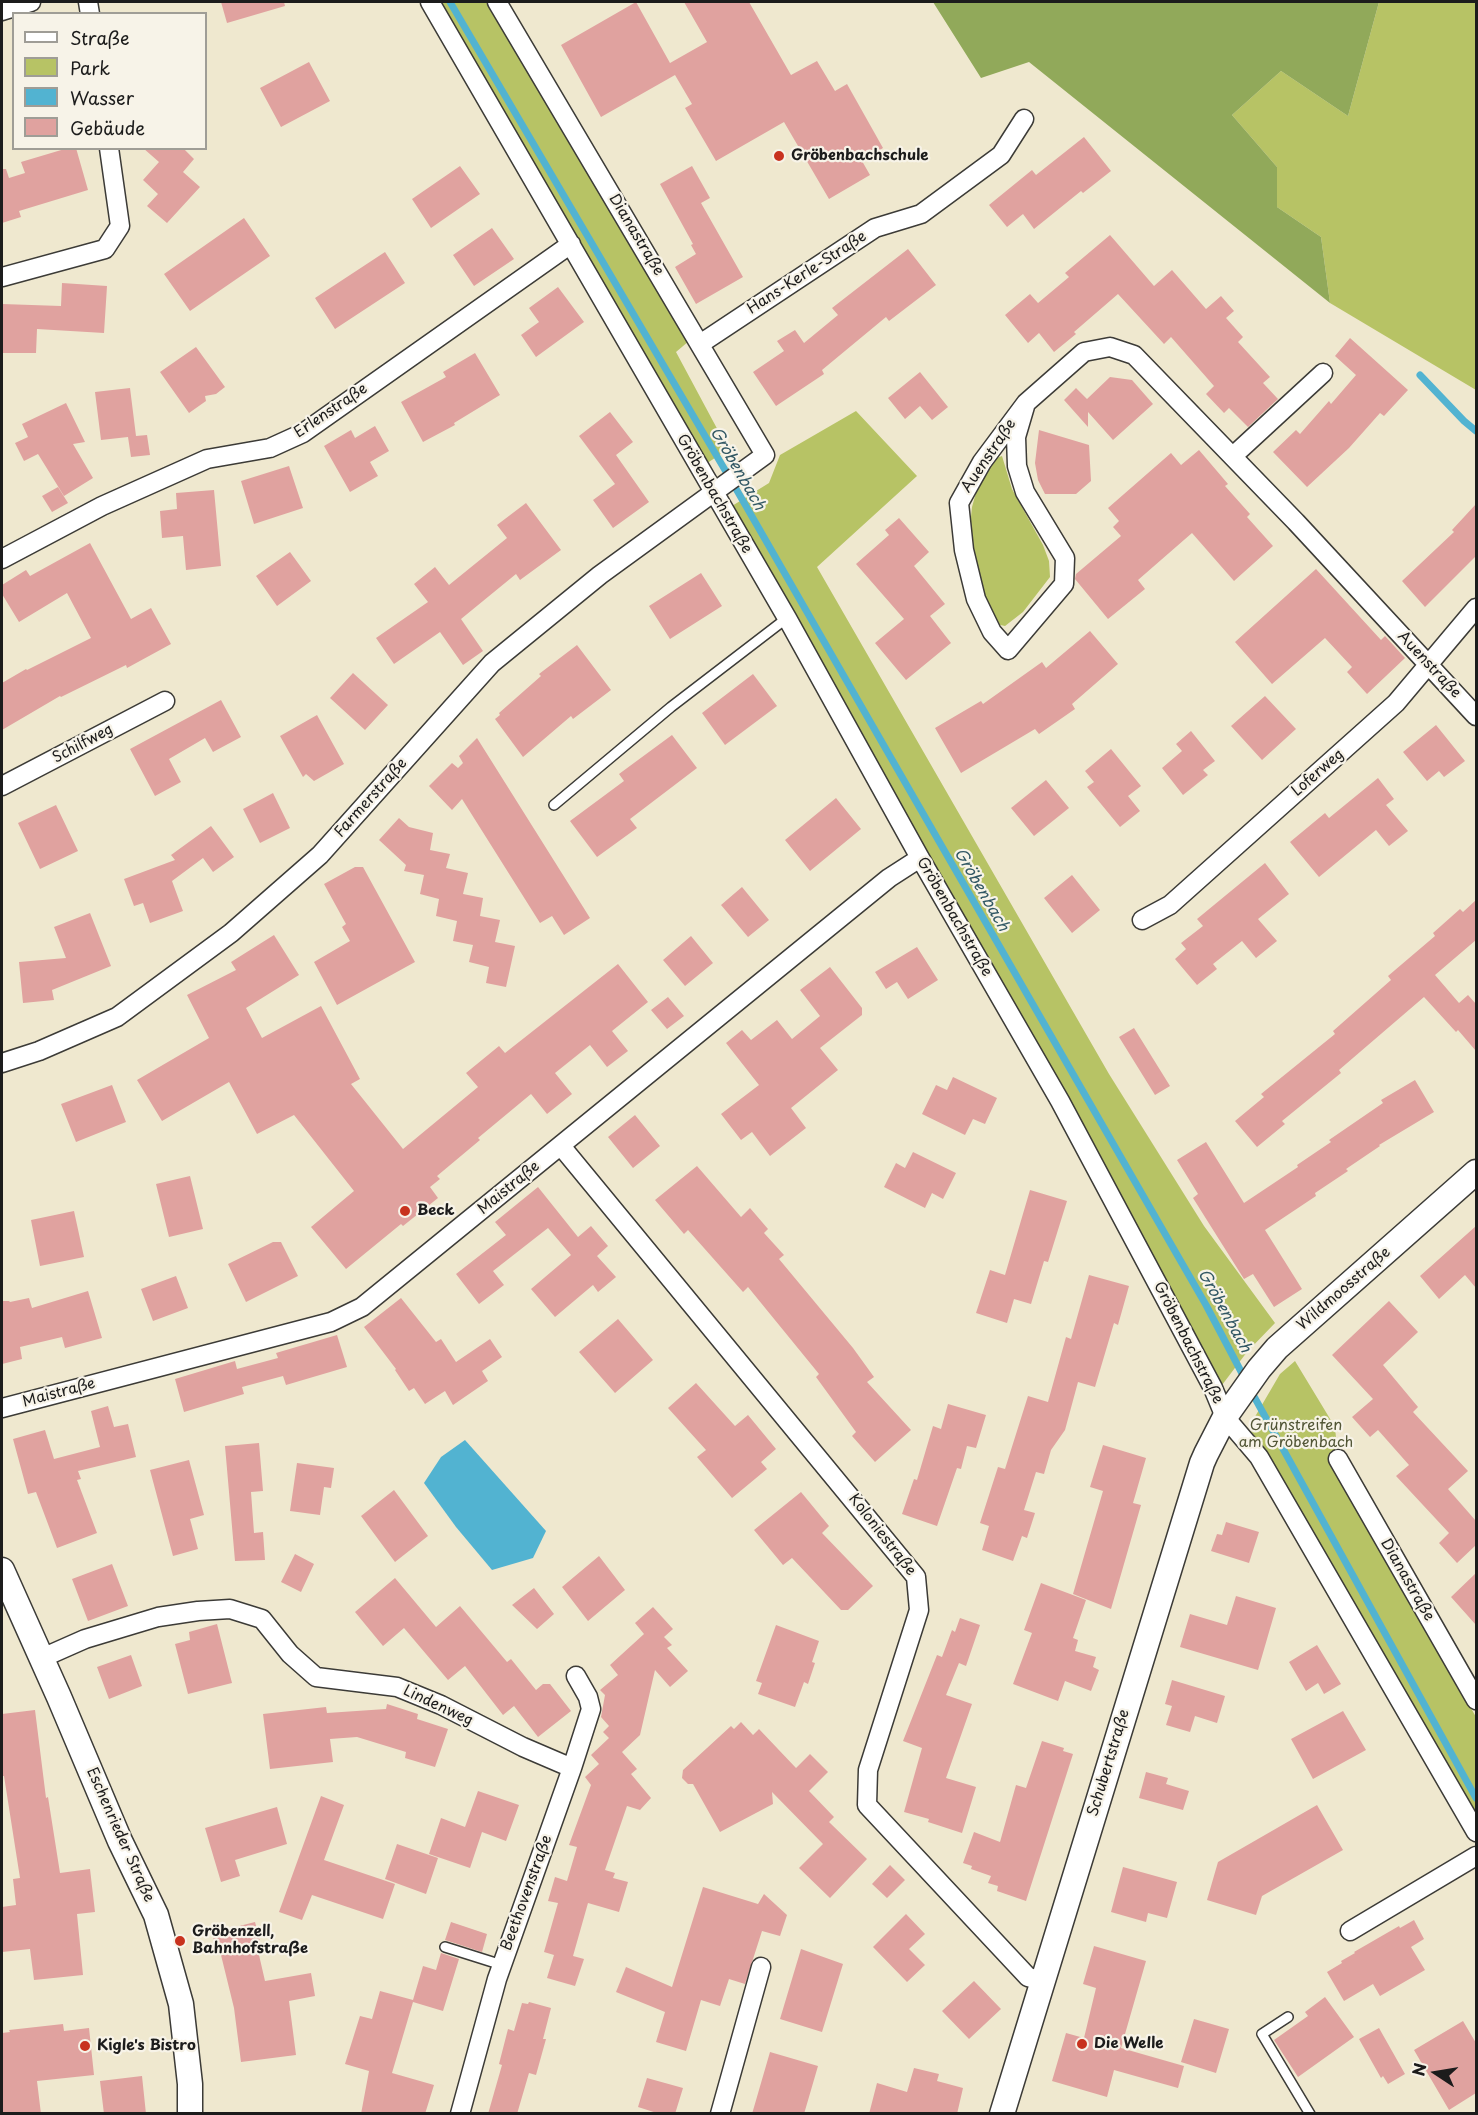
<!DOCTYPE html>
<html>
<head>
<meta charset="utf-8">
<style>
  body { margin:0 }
  #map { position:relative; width:1478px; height:2115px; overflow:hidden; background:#efe8cf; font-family:"Playpen Sans",sans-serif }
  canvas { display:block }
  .frame { position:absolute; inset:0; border:3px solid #1c1c1c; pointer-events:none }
  .legend { position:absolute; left:12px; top:12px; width:195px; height:138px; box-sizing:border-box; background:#f7f3e8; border:2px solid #9f9d96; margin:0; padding:8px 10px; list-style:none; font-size:18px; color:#1c1c1c }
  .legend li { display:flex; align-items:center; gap:12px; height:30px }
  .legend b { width:30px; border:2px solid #9f9d96 }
  .north { position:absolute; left:1406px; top:2043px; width:60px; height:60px; -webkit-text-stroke:4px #f7f3e8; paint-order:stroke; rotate:282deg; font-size:16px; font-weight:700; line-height:24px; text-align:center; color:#1c1c1c }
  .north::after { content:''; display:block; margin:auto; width:21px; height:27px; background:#1c1c1c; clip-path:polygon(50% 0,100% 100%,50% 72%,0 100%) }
</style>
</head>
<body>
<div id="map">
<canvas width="1478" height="2115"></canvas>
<div class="frame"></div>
<ul class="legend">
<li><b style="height:8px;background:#fff"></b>Straße</li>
<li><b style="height:16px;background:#b7c365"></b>Park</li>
<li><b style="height:16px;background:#52b3d1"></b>Wasser</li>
<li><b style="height:16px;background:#e0a29f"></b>Gebäude</li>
</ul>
<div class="north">N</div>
</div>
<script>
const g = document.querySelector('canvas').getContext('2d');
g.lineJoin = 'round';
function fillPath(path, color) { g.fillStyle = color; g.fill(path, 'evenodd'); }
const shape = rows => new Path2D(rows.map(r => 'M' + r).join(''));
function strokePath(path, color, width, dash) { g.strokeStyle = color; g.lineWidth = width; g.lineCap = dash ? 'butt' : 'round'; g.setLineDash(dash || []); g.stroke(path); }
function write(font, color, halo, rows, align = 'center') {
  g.font = font + ' "Playpen Sans",sans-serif'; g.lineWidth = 4.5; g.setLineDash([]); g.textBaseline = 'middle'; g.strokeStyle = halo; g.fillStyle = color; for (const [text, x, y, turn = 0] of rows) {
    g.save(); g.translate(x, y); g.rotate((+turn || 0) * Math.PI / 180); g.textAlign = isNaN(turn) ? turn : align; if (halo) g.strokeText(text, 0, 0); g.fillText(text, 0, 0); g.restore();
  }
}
fillPath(shape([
  [440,2,490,2,689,341,676,352,728,449,706,464],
  [1379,2,1476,2,1476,390,1330,303,1321,237,1277,207,1277,167,1232,115,1281,71,1348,116],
  [856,411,917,476,817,567,1109,1074,1204,1226,1275,1323,1247,1352,1222,1385,917,833,732,506,769,483,780,455],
  [1002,456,1012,489,1043,545,1049,561,1050,577,1023,612,1005,626,991,623,969,536,972,507,979,482,989,461],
  [1295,1361,1335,1427,1338,1459,1432,1639,1476,1717,1476,1821,1249,1427,1280,1374]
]), '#b7c365');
fillPath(shape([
  [933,2,1379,2,1348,116,1281,71,1232,115,1277,167,1277,207,1321,237,1330,303,1029,62,981,78]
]), '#91a95a');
fillPath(shape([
  [465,1440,546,1531,533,1558,492,1570,456,1527,424,1483,441,1457]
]), '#52b3d1');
strokePath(shape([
  [450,2,735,487,1206,1305,1246,1381],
  [1420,375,1464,421,1476,431],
  [1251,1391,1476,1798]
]), '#52b3d1', 7);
fillPath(shape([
  [221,2,284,2,285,6,227,23],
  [636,2,670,63,707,42,684,2,749,2,791,75,817,61,835,91,847,84,883,148,862,161,870,175,829,199,784,122,716,161,685,108,692,104,675,75,601,117,561,45],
  [309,62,330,101,281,127,260,88],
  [1084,137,1111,171,1083,193,1081,191,1034,229,1023,214,1007,227,989,205,1032,170,1036,175],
  [68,148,76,148,88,190,19,211,21,217,2,223,2,169,6,169,9,178,25,173,21,162],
  [143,148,183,148,194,159,183,172,200,187,167,223,147,206,158,194,143,180,159,162],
  [460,166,480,194,431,228,412,199],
  [692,166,710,198,701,203,743,277,696,304,675,267,696,254,691,245,693,244,660,184],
  [244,218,270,256,190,311,164,274],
  [492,228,514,259,474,286,453,255],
  [1110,235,1154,286,1172,270,1206,309,1221,296,1234,311,1226,318,1243,337,1238,342,1270,377,1263,383,1278,399,1248,427,1229,408,1224,413,1206,394,1214,386,1171,337,1164,344,1118,294,1074,332,1076,334,1054,352,1039,333,1028,343,1005,315,1030,294,1038,303,1069,277,1065,273],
  [908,249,936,285,889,321,886,317,822,370,824,374,776,406,753,372,784,351,777,341,795,330,804,343,838,315,832,308],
  [385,252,405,283,335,329,315,298],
  [62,283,107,286,104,333,37,329,36,353,2,353,2,304,61,306],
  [558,287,584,322,536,357,521,335,539,322,529,308],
  [1350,338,1408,390,1384,416,1380,413,1349,448,1307,487,1273,452,1296,430,1300,434,1329,401,1331,404,1356,375,1335,356],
  [196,347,225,387,216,394,205,396,206,401,189,413,160,372],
  [475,353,500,395,454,423,455,425,423,442,401,402,446,377,443,372],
  [920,372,948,407,932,420,920,406,905,419,888,398],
  [1110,377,1132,380,1153,404,1113,440,1088,412,1088,427,1064,400,1076,388,1087,399],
  [130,388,136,436,147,435,150,455,131,457,128,437,101,440,95,392],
  [66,403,85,442,73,444,93,478,64,496,38,454,24,461,15,443,28,437,22,424],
  [610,412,633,442,616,455,649,502,613,528,593,500,615,484,579,436],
  [375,426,389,451,370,462,378,476,350,492,324,446,351,430,355,438],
  [1039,430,1089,445,1091,481,1076,494,1045,494,1038,480,1035,463],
  [1199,450,1228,484,1225,486,1250,514,1247,517,1273,546,1234,581,1192,533,1138,580,1145,589,1108,619,1075,579,1076,574,1121,536,1113,527,1119,521,1108,508,1171,453,1181,465],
  [289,466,303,508,254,524,241,481],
  [58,487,68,503,52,512,42,496],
  [214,490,221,566,186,570,183,536,162,538,160,511,177,509,176,493],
  [526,503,561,550,520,580,516,574,461,619,483,651,463,665,440,632,394,664,376,638,428,602,414,584,435,567,449,585,507,538,497,525],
  [1476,504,1476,556,1425,607,1402,581,1454,532,1452,530],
  [899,518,929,552,914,566,945,604,930,616,951,643,906,680,875,643,904,619,856,564,889,535,885,530],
  [90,543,131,619,151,608,171,644,127,668,126,665,61,697,60,696,2,730,2,683,26,669,27,670,91,638,67,593,19,622,2,594,2,585,26,570,30,576],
  [290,552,311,581,277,606,256,576],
  [1316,569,1381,640,1385,636,1405,658,1367,694,1347,672,1352,667,1325,638,1272,684,1235,642],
  [701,573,722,606,670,639,649,606],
  [1090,631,1118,664,1072,704,1075,709,1039,734,1035,729,961,773,935,728,981,701,983,704,1042,662,1046,668],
  [577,645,611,690,573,719,571,716,523,757,495,719,500,715,499,713,541,676,539,674],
  [353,673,388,705,365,730,330,698],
  [753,674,777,706,725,745,702,713],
  [1265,696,1296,729,1262,760,1231,726],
  [221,700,241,737,213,752,205,738,169,759,181,782,155,796,130,749],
  [317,715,344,764,314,781,306,774,303,777,280,736],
  [1436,725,1465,761,1444,777,1439,771,1427,781,1403,752],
  [1191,731,1215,761,1203,770,1208,775,1183,795,1162,768,1182,751,1176,744],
  [672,735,697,768,630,819,637,828,597,857,570,821,624,781,619,774],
  [477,738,590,918,564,935,552,916,540,923,462,799,452,810,429,786,452,763,458,768,463,763,459,756],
  [1111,749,1141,786,1128,796,1140,811,1120,827,1087,787,1094,782,1085,771],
  [1378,778,1394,799,1386,805,1408,831,1389,846,1376,830,1319,877,1290,842,1325,813,1329,818],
  [1046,780,1069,808,1034,836,1011,808],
  [273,793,290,828,260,843,243,809],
  [836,798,861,829,810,871,785,840],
  [56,805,78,851,40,869,18,823],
  [399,818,409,827,433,833,430,850,450,854,446,868,468,873,463,894,483,898,480,916,500,920,495,942,515,946,506,987,486,983,489,967,469,962,473,945,453,941,457,921,436,916,439,899,420,894,424,875,404,871,406,865,379,840],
  [211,826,234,857,213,872,203,858,172,881,183,911,150,923,143,903,134,906,124,879,175,860,171,855],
  [1265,863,1289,894,1258,919,1277,941,1256,958,1242,941,1213,964,1217,969,1197,985,1175,959,1186,949,1181,943,1203,926,1197,919],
  [355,867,363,867,415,962,337,1005,314,962,350,941,342,927,346,924,324,884],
  [1072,875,1100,910,1072,933,1044,898],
  [742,887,769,920,748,937,721,905],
  [1476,900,1476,940,1435,975,1459,1003,1468,995,1476,1004,1476,1051,1458,1030,1456,1032,1424,997,1339,1070,1341,1073,1282,1121,1285,1124,1257,1147,1235,1121,1264,1097,1261,1094,1335,1034,1333,1031,1391,980,1388,976,1435,936,1433,933,1460,909,1463,912],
  [90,913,111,966,52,990,54,1000,23,1003,19,962,66,958,54,927],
  [274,935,299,975,246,1008,262,1038,321,1006,360,1079,351,1084,403,1149,478,1087,466,1073,499,1046,505,1053,618,964,648,1002,612,1031,628,1051,607,1067,590,1045,555,1073,572,1094,547,1114,531,1094,478,1138,480,1140,437,1176,440,1179,430,1187,438,1198,403,1226,401,1224,346,1269,311,1227,354,1191,294,1115,257,1134,229,1082,162,1121,137,1080,209,1038,187,995,236,970,231,962],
  [691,936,713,963,685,986,663,960],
  [917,947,938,980,908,999,897,982,886,989,875,972],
  [830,967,862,1008,862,1015,820,1048,838,1070,791,1108,806,1128,770,1156,752,1132,741,1140,721,1114,759,1085,726,1043,742,1030,751,1040,777,1020,792,1039,820,1016,800,990],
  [668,997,684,1016,667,1029,651,1010],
  [1134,1028,1170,1086,1155,1095,1119,1037],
  [953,1077,997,1098,985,1124,973,1119,965,1135,922,1114,936,1085,947,1090],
  [1415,1080,1434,1112,1379,1145,1380,1146,1346,1169,1348,1171,1315,1193,1316,1196,1265,1230,1302,1289,1274,1307,1253,1274,1244,1279,1193,1198,1198,1194,1177,1160,1206,1142,1244,1203,1298,1167,1297,1165,1331,1142,1329,1140,1383,1103,1381,1100],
  [112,1085,126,1122,76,1142,61,1104],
  [635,1115,660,1146,633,1168,608,1137],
  [913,1152,956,1173,943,1199,932,1193,925,1208,884,1187,896,1163,905,1168],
  [697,1166,741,1217,750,1208,768,1229,764,1233,784,1255,779,1259,853,1348,874,1377,867,1382,911,1430,875,1462,852,1436,856,1432,816,1377,819,1374,748,1287,743,1292,688,1230,684,1234,655,1200],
  [190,1176,203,1229,169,1237,156,1184],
  [538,1187,578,1237,591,1226,608,1246,597,1256,616,1277,598,1292,593,1285,555,1317,531,1289,571,1255,548,1228,493,1271,504,1285,479,1304,456,1274,506,1235,495,1222],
  [1030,1190,1067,1201,1048,1262,1044,1261,1031,1304,1014,1299,1007,1323,976,1313,990,1270,1005,1275],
  [74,1211,84,1257,40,1266,31,1220],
  [1476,1226,1476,1288,1465,1275,1439,1299,1420,1276],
  [273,1242,281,1242,298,1276,246,1302,228,1264],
  [1089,1275,1129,1286,1118,1325,1114,1323,1095,1387,1078,1382,1065,1430,1051,1450,1044,1474,1036,1472,1024,1510,1035,1513,1027,1538,1022,1536,1013,1561,982,1550,989,1526,980,1523,998,1467,1005,1469,1028,1396,1048,1402,1066,1337,1071,1339],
  [176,1276,188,1308,153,1321,141,1289],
  [88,1291,102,1338,65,1348,62,1337,20,1347,22,1359,2,1364,2,1301,9,1301,10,1302,29,1298,32,1308],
  [401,1298,436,1342,441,1339,456,1362,490,1339,502,1357,482,1371,488,1381,453,1405,445,1391,425,1404,414,1388,409,1391,395,1370,396,1369,364,1327],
  [1389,1301,1418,1332,1383,1365,1418,1407,1413,1412,1468,1471,1448,1489,1476,1521,1476,1545,1457,1563,1439,1543,1449,1533,1396,1476,1409,1465,1378,1430,1370,1437,1352,1417,1373,1399,1332,1355],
  [618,1319,653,1360,615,1393,579,1352],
  [337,1335,347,1367,286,1385,283,1376,242,1387,244,1394,184,1412,175,1379,235,1361,237,1369,278,1358,276,1353],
  [696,1383,735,1426,748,1415,776,1449,761,1462,767,1469,732,1498,697,1457,706,1450,668,1408],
  [948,1404,986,1415,976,1448,967,1446,961,1469,957,1468,937,1526,902,1514,914,1479,917,1480,933,1426,941,1429],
  [108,1406,114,1427,128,1424,136,1457,78,1471,81,1479,77,1480,97,1533,57,1548,36,1492,28,1494,13,1439,45,1430,54,1459,100,1447,91,1411],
  [259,1443,263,1491,251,1492,254,1533,263,1532,265,1560,235,1561,225,1446],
  [1103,1445,1146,1458,1133,1503,1141,1505,1111,1609,1073,1594,1103,1491,1090,1487],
  [189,1460,204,1515,190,1519,198,1549,173,1556,150,1470],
  [297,1463,334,1468,331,1488,324,1487,320,1515,290,1511],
  [394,1490,428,1536,395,1562,361,1516],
  [801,1492,829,1526,822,1533,873,1586,848,1610,841,1610,792,1558,783,1565,754,1530],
  [1226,1522,1259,1532,1249,1563,1211,1551,1217,1534,1222,1535],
  [295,1554,314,1564,301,1592,281,1582],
  [599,1556,625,1590,588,1621,562,1587],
  [112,1564,128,1606,88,1621,72,1579],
  [1476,1573,1476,1625,1451,1597],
  [395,1578,436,1627,460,1606,507,1662,511,1659,536,1690,543,1684,550,1684,571,1711,538,1737,514,1706,503,1715,465,1666,448,1680,404,1628,383,1646,355,1612],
  [1041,1583,1086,1600,1073,1638,1078,1640,1075,1651,1096,1657,1093,1667,1099,1670,1091,1691,1065,1681,1058,1701,1013,1684,1032,1633,1024,1630],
  [534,1588,554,1614,537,1629,512,1605],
  [1236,1596,1276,1608,1258,1670,1180,1647,1190,1614,1227,1625],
  [653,1607,673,1629,664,1637,672,1645,667,1648,688,1671,670,1687,655,1670,640,1735,622,1752,637,1769,631,1774,651,1798,640,1810,627,1806,605,1870,615,1873,613,1878,628,1882,619,1912,588,1903,573,1956,584,1959,575,1986,547,1978,554,1955,544,1952,558,1903,548,1901,555,1877,567,1881,577,1847,569,1845,591,1785,585,1777,599,1764,591,1755,609,1738,603,1732,609,1726,601,1717,605,1695,600,1690,618,1675,610,1665,644,1634,635,1623],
  [960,1618,980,1625,966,1666,959,1663,946,1695,972,1704,946,1778,976,1787,962,1833,928,1822,929,1819,904,1812,922,1748,903,1741,937,1655,942,1657,952,1630,955,1632],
  [217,1624,232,1683,188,1694,175,1644,190,1640,189,1632],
  [776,1625,819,1641,812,1662,815,1663,808,1684,804,1682,795,1707,758,1694,762,1683,756,1681],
  [1317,1645,1341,1684,1324,1694,1318,1683,1306,1691,1289,1662],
  [131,1655,142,1686,109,1699,97,1667],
  [1172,1680,1225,1696,1217,1723,1195,1716,1190,1732,1166,1725,1172,1706,1165,1704],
  [387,1704,418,1714,417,1719,448,1729,435,1767,405,1758,406,1752,357,1737,330,1739,333,1762,270,1769,263,1714,326,1707,327,1713,386,1709],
  [35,1710,46,1798,48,1797,60,1873,90,1869,95,1912,77,1914,83,1975,34,1980,30,1949,2,1952,2,1907,16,1905,13,1879,20,1878,4,1776,2,1776,2,1714],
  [1343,1711,1366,1750,1313,1779,1291,1739],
  [741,1722,753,1735,759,1729,796,1768,810,1754,828,1772,809,1791,834,1817,829,1822,867,1859,830,1898,799,1868,823,1844,772,1792,773,1804,720,1832,693,1784,688,1784,682,1778,683,1770,731,1726,734,1729],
  [1042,1741,1064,1748,1063,1751,1073,1754,1026,1901,997,1891,998,1886,988,1883,991,1876,971,1869,972,1866,963,1863,974,1832,1000,1842,1016,1785,1026,1788],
  [1146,1772,1168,1778,1166,1784,1189,1791,1183,1810,1139,1798],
  [478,1791,519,1805,506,1841,482,1832,470,1868,429,1854,441,1818,465,1827],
  [321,1796,344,1805,324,1860,395,1884,383,1919,312,1895,302,1920,279,1912],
  [1317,1805,1343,1850,1262,1896,1256,1915,1207,1900,1218,1862],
  [277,1807,287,1844,235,1860,240,1876,221,1882,205,1828],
  [397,1844,438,1858,426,1894,385,1879],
  [890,1865,905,1880,887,1898,872,1884],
  [1123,1867,1177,1882,1167,1918,1148,1913,1146,1922,1111,1912],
  [703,1887,758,1904,764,1894,787,1915,780,1936,762,1931,745,1984,729,1979,720,2006,701,2000,686,2051,656,2042,665,2012,616,1992,626,1967,672,1987],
  [906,1914,925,1934,909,1949,925,1965,907,1982,873,1947],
  [1414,1920,1424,1939,1411,1947,1425,1970,1380,1996,1373,1984,1344,2001,1327,1972,1342,1963,1341,1961,1355,1953,1354,1952,1399,1926,1400,1928],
  [255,1922,260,1941,256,1942,265,1981,311,1973,315,1996,289,2001,296,2055,241,2062,234,2008,220,1951,217,1952,212,1933],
  [451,1922,487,1934,482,1952,445,1940],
  [1094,1946,1146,1961,1121,2048,1184,2066,1178,2088,1114,2070,1107,2097,1052,2081,1066,2033,1084,2038,1096,1988,1083,1984],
  [801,1949,843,1964,822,2032,780,2019],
  [441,1953,459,1959,443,2011,413,2002,392,2073,434,2085,425,2114,361,2114,369,2071,345,2064,360,2016,372,2019,380,1991,413,2000,423,1966,436,1970],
  [974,1981,1001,2009,969,2039,942,2011],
  [1325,1997,1354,2037,1298,2077,1274,2040,1308,2016,1305,2012],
  [529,2002,551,2008,543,2039,546,2039,536,2075,529,2073,517,2114,488,2114,502,2065,499,2064,508,2029,514,2031,522,2003,528,2004],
  [1194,2019,1229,2029,1216,2073,1181,2062],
  [1463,2021,1476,2043,1476,2093,1449,2110,1414,2050],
  [63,2024,64,2031,89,2028,94,2075,37,2081,41,2114,2,2114,2,2033,10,2032,9,2030],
  [1379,2028,1405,2074,1388,2084,1383,2076,1381,2078,1359,2039],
  [770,2052,818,2066,804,2114,752,2114],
  [914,2068,939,2074,937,2081,963,2088,957,2114,869,2114,877,2083,907,2092],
  [142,2076,146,2114,104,2114,100,2081],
  [647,2078,683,2088,675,2114,660,2114,638,2107]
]), '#e0a29f');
const lane = shape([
  [554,805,671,707,787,618],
  [445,1947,502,1965],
  [1288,2017,1262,2034,1310,2114]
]);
const street = shape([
  [88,2,90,14],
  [430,2,787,618,920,858,1060,1101,1213,1388,1225,1417,1259,1457,1476,1832],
  [2,11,31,2],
  [2,277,105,249,120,226,109,148],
  [700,344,875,228,921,214,1001,155,1024,119],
  [1026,403,1016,437,1017,466,1025,492,1065,558,1064,584,1008,650,992,632,976,599,964,550,959,503,982,462,1026,403,1084,352,1110,347,1134,355,1296,522,1476,716],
  [1233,456,1323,373],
  [2,559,102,506,207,459,270,448,303,433,571,244],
  [2,786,165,701],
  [1142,920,1170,905,1396,703,1476,608],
  [2,1063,39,1051,117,1017,231,933,320,855,492,663,600,575,765,455,497,2],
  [561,1146,916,1577,919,1610,868,1770,867,1805,1028,1977,1043,1981],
  [2,1408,331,1322,362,1307,889,878,920,858],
  [1338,1459,1476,1700],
  [42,1658,85,1639,158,1617,198,1611,230,1609,262,1619,290,1654,316,1677,397,1687,441,1705,523,1747,572,1768],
  [1350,1931,1476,1856],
  [460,2114,497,1979,572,1768,591,1709,588,1697,576,1676],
  [720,2114,761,1967]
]);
const secondary = shape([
  [2,1570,59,1697,120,1841,156,1915,181,2004,190,2084,190,2114],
  [1002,2114,1202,1463,1206,1454,1225,1417,1259,1369,1277,1348,1476,1172]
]);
strokePath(lane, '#3c3b37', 12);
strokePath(street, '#3c3b37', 21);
strokePath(secondary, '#3c3b37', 27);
strokePath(lane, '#fff', 9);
strokePath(street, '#fff', 18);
strokePath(secondary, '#fff', 24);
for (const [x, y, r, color] of [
  [779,156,6,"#c8321e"],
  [405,1211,6,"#c8321e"],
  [180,1941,6,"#c8321e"],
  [1082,2044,6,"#c8321e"],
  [85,2046,6,"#c8321e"]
]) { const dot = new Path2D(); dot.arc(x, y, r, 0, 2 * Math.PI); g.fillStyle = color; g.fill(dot); strokePath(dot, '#f7f3e8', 2); }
write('bold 15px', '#1c1c1c', '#f7f3e8', [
  ["Gröbenbachschule",791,156],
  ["Beck",417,1211],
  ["Gröbenzell,",192,1932],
  ["Bahnhofstraße",192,1949],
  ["Die Welle",1094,2044],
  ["Kigle's Bistro",97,2046]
], 'left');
write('15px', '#1c1c1c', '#f7f3e8', [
  ["Dianastraße",636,235,59],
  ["Hans-Kerle-Straße",807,273,-33],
  ["Erlenstraße",331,411,-34],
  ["Auenstraße",989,456,-56],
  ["Gröbenbachstraße",714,494,60],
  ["Auenstraße",1429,665,47],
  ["Schilfweg",83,744,-28],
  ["Loferweg",1318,773,-41],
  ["Farmerstraße",371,798,-48],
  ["Gröbenbachstraße",954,917,60],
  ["Maistraße",509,1188,-39],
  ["Wildmoosstraße",1344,1289,-41],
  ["Gröbenbachstraße",1188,1343,63],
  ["Maistraße",59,1393,-15],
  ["Koloniestraße",882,1535,52],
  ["Dianastraße",1407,1580,60],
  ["Lindenweg",438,1706,25],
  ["Schubertstraße",1109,1763,-73],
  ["Eschenrieder Straße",120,1835,66],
  ["Beethovenstraße",527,1893,-70]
]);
write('15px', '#525636', '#f7f3e8', [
  ["Grünstreifen",1296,1426],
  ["am Gröbenbach",1296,1443]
]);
write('italic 16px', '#325864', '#f7f3e8', [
  ["Gröbenbach",737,469,60],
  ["Gröbenbach",981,890,60],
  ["Gröbenbach",1224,1311,61]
]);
</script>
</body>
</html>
